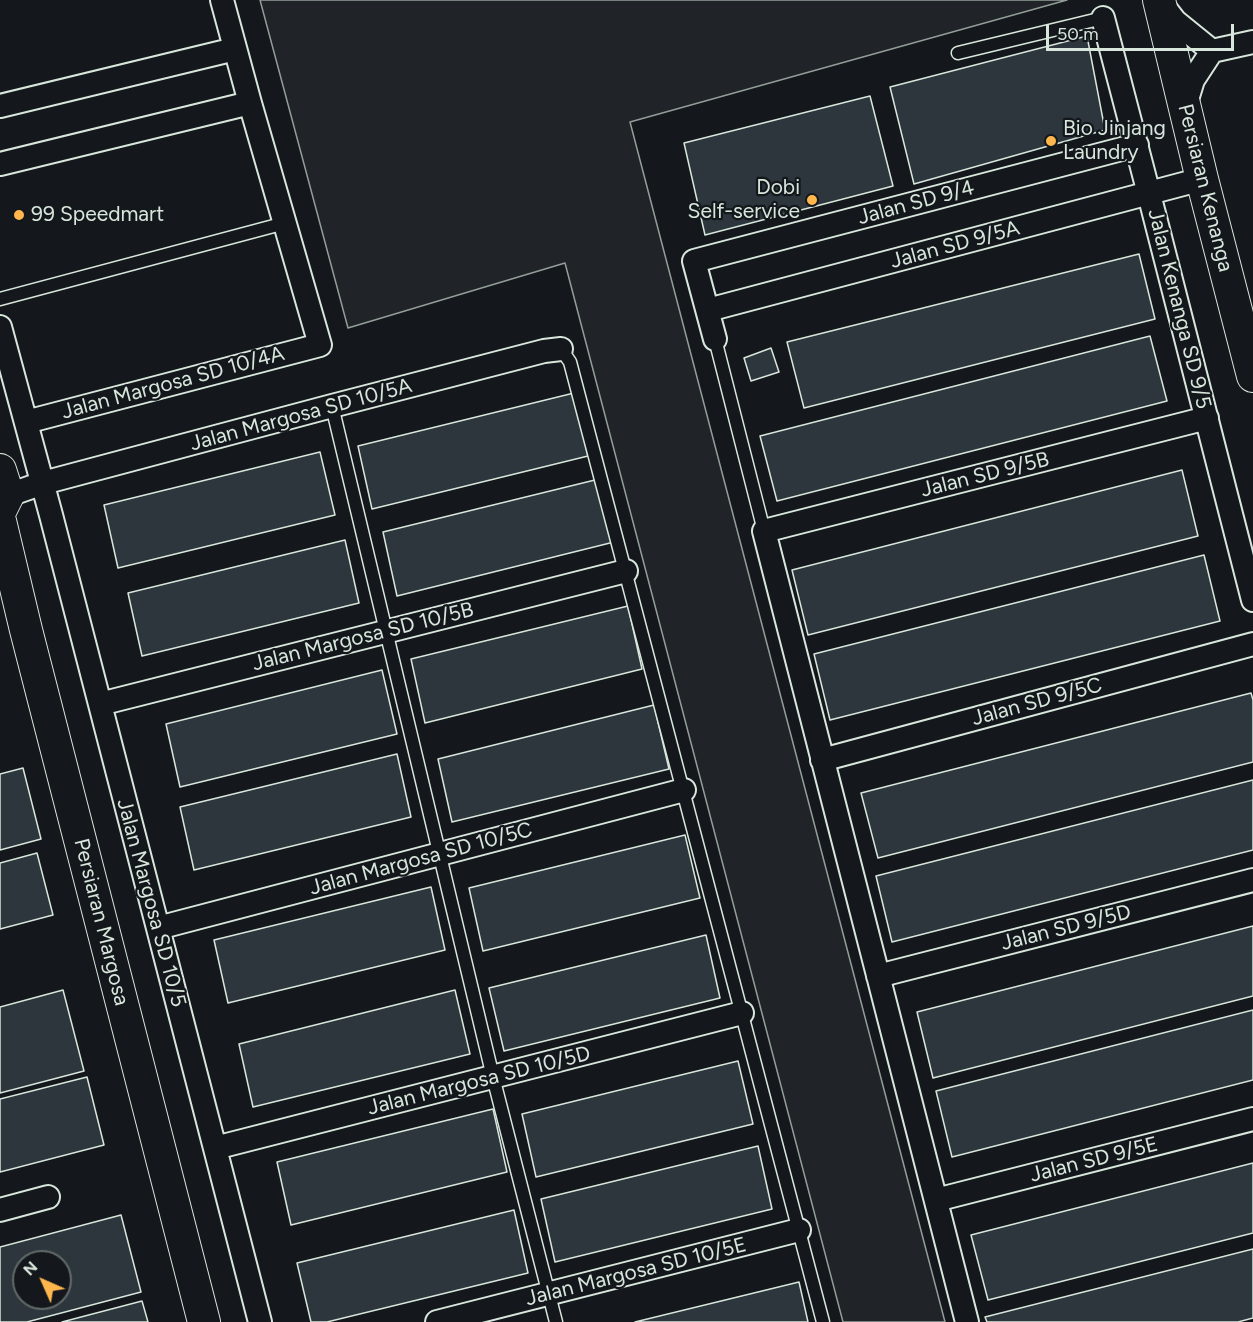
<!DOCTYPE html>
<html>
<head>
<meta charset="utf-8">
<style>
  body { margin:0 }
  #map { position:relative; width:1253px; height:1322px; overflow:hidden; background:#14181c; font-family:Figtree,sans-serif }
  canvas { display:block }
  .north { position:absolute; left:12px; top:1250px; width:60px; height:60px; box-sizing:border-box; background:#14181c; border:2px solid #626a69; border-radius:50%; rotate:315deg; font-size:16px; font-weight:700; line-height:24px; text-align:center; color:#d8e6dc }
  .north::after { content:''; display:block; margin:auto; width:21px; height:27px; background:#ffb74d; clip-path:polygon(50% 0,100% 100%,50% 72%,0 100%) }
  .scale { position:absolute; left:1046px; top:24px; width:188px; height:27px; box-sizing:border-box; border:3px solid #d8e6dc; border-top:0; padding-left:8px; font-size:18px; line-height:21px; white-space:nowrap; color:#d8e6dc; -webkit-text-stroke:4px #14181c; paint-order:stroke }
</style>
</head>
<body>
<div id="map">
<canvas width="1253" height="1322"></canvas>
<div class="north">N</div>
<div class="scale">50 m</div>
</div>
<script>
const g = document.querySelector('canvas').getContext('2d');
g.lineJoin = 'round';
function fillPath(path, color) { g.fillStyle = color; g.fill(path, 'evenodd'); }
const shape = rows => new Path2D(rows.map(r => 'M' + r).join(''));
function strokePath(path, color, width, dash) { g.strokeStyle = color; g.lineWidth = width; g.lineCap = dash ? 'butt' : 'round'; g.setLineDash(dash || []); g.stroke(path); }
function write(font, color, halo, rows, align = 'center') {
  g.font = font + ' Figtree,sans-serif'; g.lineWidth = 4.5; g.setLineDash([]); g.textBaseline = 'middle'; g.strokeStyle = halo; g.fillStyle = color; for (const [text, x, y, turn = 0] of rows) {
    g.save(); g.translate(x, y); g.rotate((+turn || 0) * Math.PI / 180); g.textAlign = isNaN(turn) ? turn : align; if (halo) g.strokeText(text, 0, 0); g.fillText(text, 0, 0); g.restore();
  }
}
const green = shape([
  [260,0,1067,0,630,122,945,1322,843,1322,565,263,348,328,260,0]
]);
fillPath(green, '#202428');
strokePath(green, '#939e99', 1.5);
const building = shape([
  [1087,36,1105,130,914,184,890,87,1087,36],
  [870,96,893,186,705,235,684,143,870,96],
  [1139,254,1155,319,804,408,787,342,1139,254],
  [1150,336,1167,401,777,501,760,436,1150,336],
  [771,348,779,372,751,381,744,358,771,348],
  [574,393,588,456,372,509,358,446,574,393],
  [320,452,335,515,118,568,104,505,320,452],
  [1182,470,1198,536,808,635,792,570,1182,470],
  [599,479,614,542,397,596,383,532,599,479],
  [345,540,359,603,142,656,128,593,345,540],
  [1204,555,1220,621,830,720,814,654,1204,555],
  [628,606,642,669,425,723,411,659,628,606],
  [382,670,397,734,180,787,166,724,382,670],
  [1251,693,1253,700,1253,762,878,858,861,793,1251,693],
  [654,705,669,769,452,822,438,759,654,705],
  [397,754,411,817,194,870,180,807,397,754],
  [23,768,41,839,0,850,0,774,23,768],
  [1253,780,1253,850,892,942,876,876,1253,780],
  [685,835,700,898,483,951,469,888,685,835],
  [37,853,53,915,0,929,0,863,37,853],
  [431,887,445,950,228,1003,214,940,431,887],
  [1253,926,1253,996,933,1078,917,1012,1253,926],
  [706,935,720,998,504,1051,489,988,706,935],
  [63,990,84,1071,0,1093,0,1007,63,990],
  [455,990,470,1054,253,1107,239,1044,455,990],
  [1253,1010,1253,1080,952,1157,936,1091,1253,1010],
  [738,1061,753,1124,536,1177,522,1114,738,1061],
  [87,1077,104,1145,0,1172,0,1099,87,1077],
  [493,1109,507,1172,291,1225,277,1162,493,1109],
  [758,1146,772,1209,555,1262,541,1199,758,1146],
  [1253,1163,1253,1233,988,1300,971,1235,1253,1163],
  [514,1210,528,1273,327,1322,311,1322,297,1263,514,1210],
  [121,1215,141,1292,27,1322,0,1322,0,1247,121,1215],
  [24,1262,60,1262,60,1298,24,1298,24,1262],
  [1253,1249,1253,1318,1238,1322,987,1322,985,1317,1253,1249],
  [799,1282,808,1322,635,1322,799,1282],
  [142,1301,148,1322,62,1322,142,1301]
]);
fillPath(building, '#2c363c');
strokePath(building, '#d8e6dc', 1.5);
const lane = shape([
  [958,53,1103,18],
  [0,299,285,223],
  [715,339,764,531],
  [561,349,570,362,823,1322],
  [332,406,493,1077,556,1322]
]);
const street = shape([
  [1161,3,1175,21,1212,51],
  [1103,18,1149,194,1253,600],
  [1212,51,1253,42],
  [0,106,235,49],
  [1185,106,1193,80,1212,51],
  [0,164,250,103],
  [708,310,1202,179],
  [0,327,51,515,260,1322],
  [715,339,694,261,1137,145],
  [26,422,320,345,250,103,222,0],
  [0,498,43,483,332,406,544,351,561,349],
  [100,704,626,571],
  [822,760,1253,644],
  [158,928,684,790],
  [878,976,1253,880],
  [215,1148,742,1013],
  [936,1200,1253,1119],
  [0,1210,48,1197],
  [437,1322,799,1230],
  [967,1322,764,531,1207,418]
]);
const secondary = shape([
  [1159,0,1202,179,1253,376],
  [0,470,8,495,0,511],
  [0,521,26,630,204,1322]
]);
strokePath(lane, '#d8e6dc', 15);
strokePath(street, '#d8e6dc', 26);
strokePath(secondary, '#d8e6dc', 34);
strokePath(lane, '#14181c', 12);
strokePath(street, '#14181c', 22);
strokePath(secondary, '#14181c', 32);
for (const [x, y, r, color] of [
  [1051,141,6,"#ffb74d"],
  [812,200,6,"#ffb74d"],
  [19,215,6,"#ffb74d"]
]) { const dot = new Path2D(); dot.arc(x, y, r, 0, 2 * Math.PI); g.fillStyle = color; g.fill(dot); strokePath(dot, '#14181c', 2); }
write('21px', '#d8e6dc', '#14181c', [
  ["Bio Jinjang",1063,129],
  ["Laundry",1063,153],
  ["Dobi",800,188,"right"],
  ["Self-service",800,212,"right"],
  ["99 Speedmart",31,215]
], 'left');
write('21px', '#d8e6dc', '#14181c', [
  ["Persiaran Kenanga",1205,188,76],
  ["Jalan SD 9/4",916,203,-15],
  ["Jalan SD 9/5A",955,245,-15],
  ["Jalan Kenanga SD 9/5",1179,309,76],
  ["Jalan Margosa SD 10/4A",173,383,-15],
  ["Jalan Margosa SD 10/5A",301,415,-15],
  ["Jalan SD 9/5B",985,475,-14],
  ["Jalan Margosa SD 10/5B",363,637,-14],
  ["Jalan SD 9/5C",1037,702,-15],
  ["Jalan Margosa SD 10/5C",421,859,-15],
  ["Jalan Margosa SD 10/5",151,903,75],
  ["Persiaran Margosa",101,922,76],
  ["Jalan SD 9/5D",1066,928,-14],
  ["Jalan Margosa SD 10/5D",479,1081,-14],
  ["Jalan SD 9/5E",1094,1160,-14],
  ["Jalan Margosa SD 10/5E",636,1272,-14]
]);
</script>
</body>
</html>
